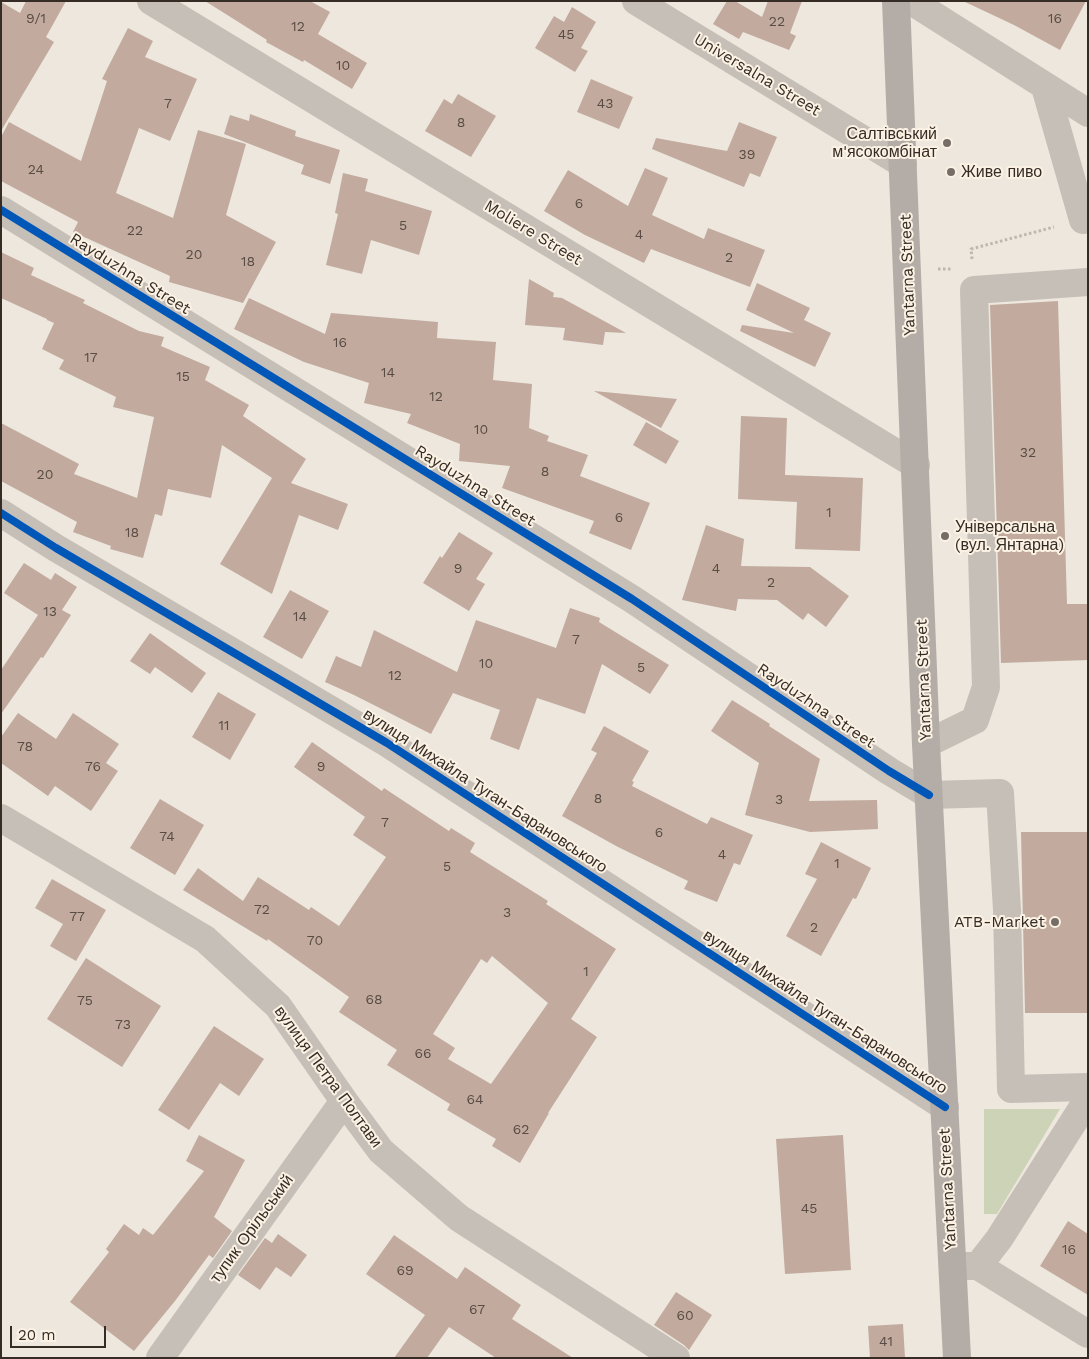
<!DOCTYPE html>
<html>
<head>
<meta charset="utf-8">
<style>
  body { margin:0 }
  #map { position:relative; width:1089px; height:1359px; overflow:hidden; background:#ede7de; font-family:"Work Sans",sans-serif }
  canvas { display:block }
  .frame { position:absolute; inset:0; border:2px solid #362c26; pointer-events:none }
  .scale { position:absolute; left:10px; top:1326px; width:96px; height:22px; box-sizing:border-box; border:2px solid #362c26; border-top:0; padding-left:6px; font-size:15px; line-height:18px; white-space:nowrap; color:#362c26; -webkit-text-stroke:4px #fbf2e4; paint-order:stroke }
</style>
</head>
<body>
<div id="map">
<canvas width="1089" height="1359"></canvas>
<div class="frame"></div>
<div class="scale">20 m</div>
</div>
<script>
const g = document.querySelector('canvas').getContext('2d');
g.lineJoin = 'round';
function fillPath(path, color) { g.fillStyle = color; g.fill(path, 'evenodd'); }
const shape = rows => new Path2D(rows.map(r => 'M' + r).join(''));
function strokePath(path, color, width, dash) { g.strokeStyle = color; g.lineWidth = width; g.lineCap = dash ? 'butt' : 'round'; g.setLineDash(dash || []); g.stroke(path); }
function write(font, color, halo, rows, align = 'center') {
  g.font = font + ' "Work Sans",sans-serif'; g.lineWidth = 4; g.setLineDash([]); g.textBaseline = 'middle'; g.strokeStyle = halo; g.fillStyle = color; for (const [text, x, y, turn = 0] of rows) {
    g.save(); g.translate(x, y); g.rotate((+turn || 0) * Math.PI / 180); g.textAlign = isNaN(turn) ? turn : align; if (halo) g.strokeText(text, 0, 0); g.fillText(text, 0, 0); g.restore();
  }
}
fillPath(shape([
  [984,1109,1060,1109,997,1214,984,1214]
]), '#ccd3b7');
fillPath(shape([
  [26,1,66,1,46,37,54,42,1,131,1,2,20,13],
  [205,1,310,1,330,12,318,34,367,63,352,89,304,60,303,62,266,42,267,40],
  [727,1,735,1,762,17,768,1,802,1,790,33,796,36,789,50,743,32,739,39,713,24],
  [963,1,1086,1,1060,50,1014,25],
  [572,7,596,22,581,48,588,51,575,72,535,48,554,16,564,22],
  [128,28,153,41,145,57,197,79,170,141,139,128,116,193,173,218,198,130,246,144,226,215,276,242,243,303,169,282,170,276,73,232,78,222,1,181,1,137,9,122,81,161,107,81,102,79],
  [591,79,633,97,619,129,577,112],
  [458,94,496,116,471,157,425,131,444,99,452,104],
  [250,114,296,131,295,136,340,150,330,184,301,174,304,165,224,134,230,115,249,121],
  [739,122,777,137,760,177,750,173,744,187,652,149,656,138,727,151],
  [645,168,668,178,652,215,704,239,708,228,765,250,750,287,651,249,644,263,585,235,544,211,568,170,628,206],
  [343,173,368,179,365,191,432,211,419,255,371,240,362,274,326,265,338,214,335,213],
  [1,252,34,268,31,275,85,300,83,303,139,331,164,337,161,346,210,367,205,380,249,405,243,416,306,459,291,483,348,504,338,530,299,515,272,594,220,564,272,478,222,445,211,498,168,489,162,516,155,514,143,558,110,549,111,546,73,532,77,522,1,481,1,423,79,464,74,474,137,498,154,417,113,407,116,397,59,369,64,360,42,349,54,323,47,320,47,319,1,298],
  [529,279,554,293,553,297,562,298,626,333,605,332,603,345,563,340,565,328,525,325],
  [757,283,810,308,804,320,831,333,815,367,740,331,742,325,794,333,746,310],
  [249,298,325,334,331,313,438,322,437,338,496,342,493,380,532,384,529,428,549,436,547,441,588,455,580,476,650,503,631,550,589,533,594,521,502,488,510,466,459,461,460,444,407,423,411,414,364,403,369,383,304,362,234,329],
  [1058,301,1067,604,1088,604,1088,660,1001,663,990,305],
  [594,391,677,399,661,428],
  [741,416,787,418,785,475,863,478,860,551,795,549,797,502,738,499],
  [646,422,679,441,666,464,633,445],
  [706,525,744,539,741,566,810,567,849,596,826,627,808,613,803,620,777,600,738,599,736,611,682,600],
  [459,532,493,553,476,579,485,584,469,611,423,583,440,556,442,558],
  [24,563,51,580,55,573,77,587,62,610,71,615,43,658,41,657,1,714,1,670,38,615,4,593],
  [290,590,329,611,302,659,263,637],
  [570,608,600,618,599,622,669,665,650,694,602,664,585,714,537,698,519,750,490,739,500,710,453,693,431,734,354,695,325,682,336,656,361,667,374,630,457,672,476,620,556,648],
  [150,633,206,673,192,693,155,667,150,674,130,661],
  [218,692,256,714,230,760,192,737],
  [732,700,770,724,769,726,820,759,809,801,877,800,878,829,810,832,745,815,759,763,711,731],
  [18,713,56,739,73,713,119,744,106,763,118,771,91,811,55,786,48,796,1,763,1,737],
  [604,726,649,751,632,781,634,782,632,786,707,824,711,817,753,835,740,865,734,863,717,902,684,889,688,881,618,847,562,816,597,753,591,750],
  [312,742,382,791,384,788,449,831,451,828,475,843,470,852,548,901,546,904,616,949,571,1019,597,1037,548,1113,549,1113,520,1163,492,1146,496,1139,447,1110,450,1104,387,1065,397,1050,339,1012,349,997,268,939,267,941,183,890,198,868,243,901,258,877,309,910,311,907,339,926,386,857,353,835,365,817,294,767],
  [492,956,548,1003,491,1084,448,1059,455,1048,433,1034,481,959,487,963],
  [160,799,204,825,175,875,130,848],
  [1021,832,1088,832,1088,1013,1025,1013],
  [821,842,871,868,856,899,853,898,821,956,786,936,817,879,805,874],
  [52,879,106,910,76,961,50,946,63,924,35,908],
  [86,958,161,1006,122,1067,47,1019],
  [214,1026,264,1059,239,1096,220,1083,189,1130,158,1110],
  [199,1135,245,1160,214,1217,232,1231,213,1258,209,1255,175,1301,134,1351,70,1302,109,1252,106,1249,124,1224,139,1235,143,1228,153,1235,204,1171,186,1161],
  [843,1135,851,1270,785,1274,776,1139],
  [1068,1221,1088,1234,1088,1295,1040,1266],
  [278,1234,307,1255,291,1277,276,1267,260,1290,238,1275,265,1238,272,1243],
  [394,1235,457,1279,465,1267,521,1305,512,1319,573,1358,496,1358,449,1327,427,1358,394,1358,425,1315,366,1274],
  [676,1292,712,1315,689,1350,684,1345,654,1325],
  [903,1324,905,1358,870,1358,868,1326]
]), '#c2ab9e');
strokePath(shape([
  [972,259,971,249,1054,227],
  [938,269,952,269]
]), '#beb7b0', 3, [2.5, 2.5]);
strokePath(shape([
  [151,1,916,465],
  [636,1,903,164],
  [911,1,1088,113],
  [1045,87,1083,220,1088,219],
  [1,210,632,599,889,771,929,795,1000,793,1007,910,1011,1089,1088,1087],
  [1,513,56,548,387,743,945,1107],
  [926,744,975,720,986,687,974,290,1088,282],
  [1,818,205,939,278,1006,344,1101,381,1151,459,1218,676,1358],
  [961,1266,978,1266,1088,1334],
  [978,1266,999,1239,1088,1099],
  [160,1358,344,1101]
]), '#c6bfb7', 28);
strokePath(shape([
  [896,1,926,744,957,1358]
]), '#b4ada7', 28);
strokePath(shape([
  [1,210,632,599,889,771,929,795],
  [1,513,56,548,387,743,945,1107]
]), '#0057b8', 8);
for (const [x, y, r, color] of [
  [947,143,5,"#766d66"],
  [951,172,5,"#766d66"],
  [945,536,5,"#766d66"],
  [1055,922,5,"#766d66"]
]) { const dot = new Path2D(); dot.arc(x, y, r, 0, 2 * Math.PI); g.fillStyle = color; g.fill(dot); strokePath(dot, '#fbf2e4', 2); }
write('14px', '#594c44', null, [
  ["9/1",36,19],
  ["16",1055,19],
  ["22",777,22],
  ["12",298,27],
  ["45",566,35],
  ["10",343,66],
  ["7",168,104],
  ["43",605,104],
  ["8",461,123],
  ["39",747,155],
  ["24",36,170],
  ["6",579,204],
  ["5",403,226],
  ["22",135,231],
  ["4",639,235],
  ["20",194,255],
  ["2",729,258],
  ["18",248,262],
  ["16",340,343],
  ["17",91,358],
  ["14",388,373],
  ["15",183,377],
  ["12",436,397],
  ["10",481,430],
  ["32",1028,453],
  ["8",545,472],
  ["20",45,475],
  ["1",829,513],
  ["6",619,518],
  ["18",132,533],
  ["9",458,569],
  ["4",716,569],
  ["2",771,583],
  ["13",50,612],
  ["14",300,617],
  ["7",576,640],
  ["10",486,664],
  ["5",641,668],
  ["12",395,676],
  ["11",224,726],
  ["78",25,747],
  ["76",93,767],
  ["9",321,767],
  ["8",598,799],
  ["3",779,800],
  ["7",385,823],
  ["6",659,833],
  ["74",167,837],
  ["4",722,855],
  ["1",837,864],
  ["5",447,867],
  ["72",262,910],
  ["3",507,913],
  ["77",77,917],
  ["2",814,928],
  ["70",315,941],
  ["1",586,972],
  ["68",374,1000],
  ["75",85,1001],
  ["73",123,1025],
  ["66",423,1054],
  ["64",475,1100],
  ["62",521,1130],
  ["45",809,1209],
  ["16",1069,1250],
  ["69",405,1271],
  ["67",477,1310],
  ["60",685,1316],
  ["41",886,1342]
]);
write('16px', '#362c26', '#fbf2e4', [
  ["Universalna Street",757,75,31],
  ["Moliere Street",533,233,31],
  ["Rayduzhna Street",130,274,32],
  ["Yantarna Street",908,275,-92],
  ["Rayduzhna Street",475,486,32],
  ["Yantarna Street",924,680,-92],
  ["Rayduzhna Street",816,706,34],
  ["вулиця Михайла Туган-Барановського",485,791,33],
  ["вулиця Михайла Туган-Барановського",825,1012,33],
  ["вулиця Петра Полтави",328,1077,54],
  ["Yantarna Street",948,1189,-93],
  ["тупик Орільський",252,1229,-54]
]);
write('16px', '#362c26', '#fbf2e4', [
  ["Салтівський",937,134],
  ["м'ясокомбінат",937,152],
  ["Живе пиво",961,172,"left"],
  ["Універсальна",955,527,"left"],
  ["(вул. Янтарна)",955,545,"left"],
  ["ATB-Market",1045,922]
], 'right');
</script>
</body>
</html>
